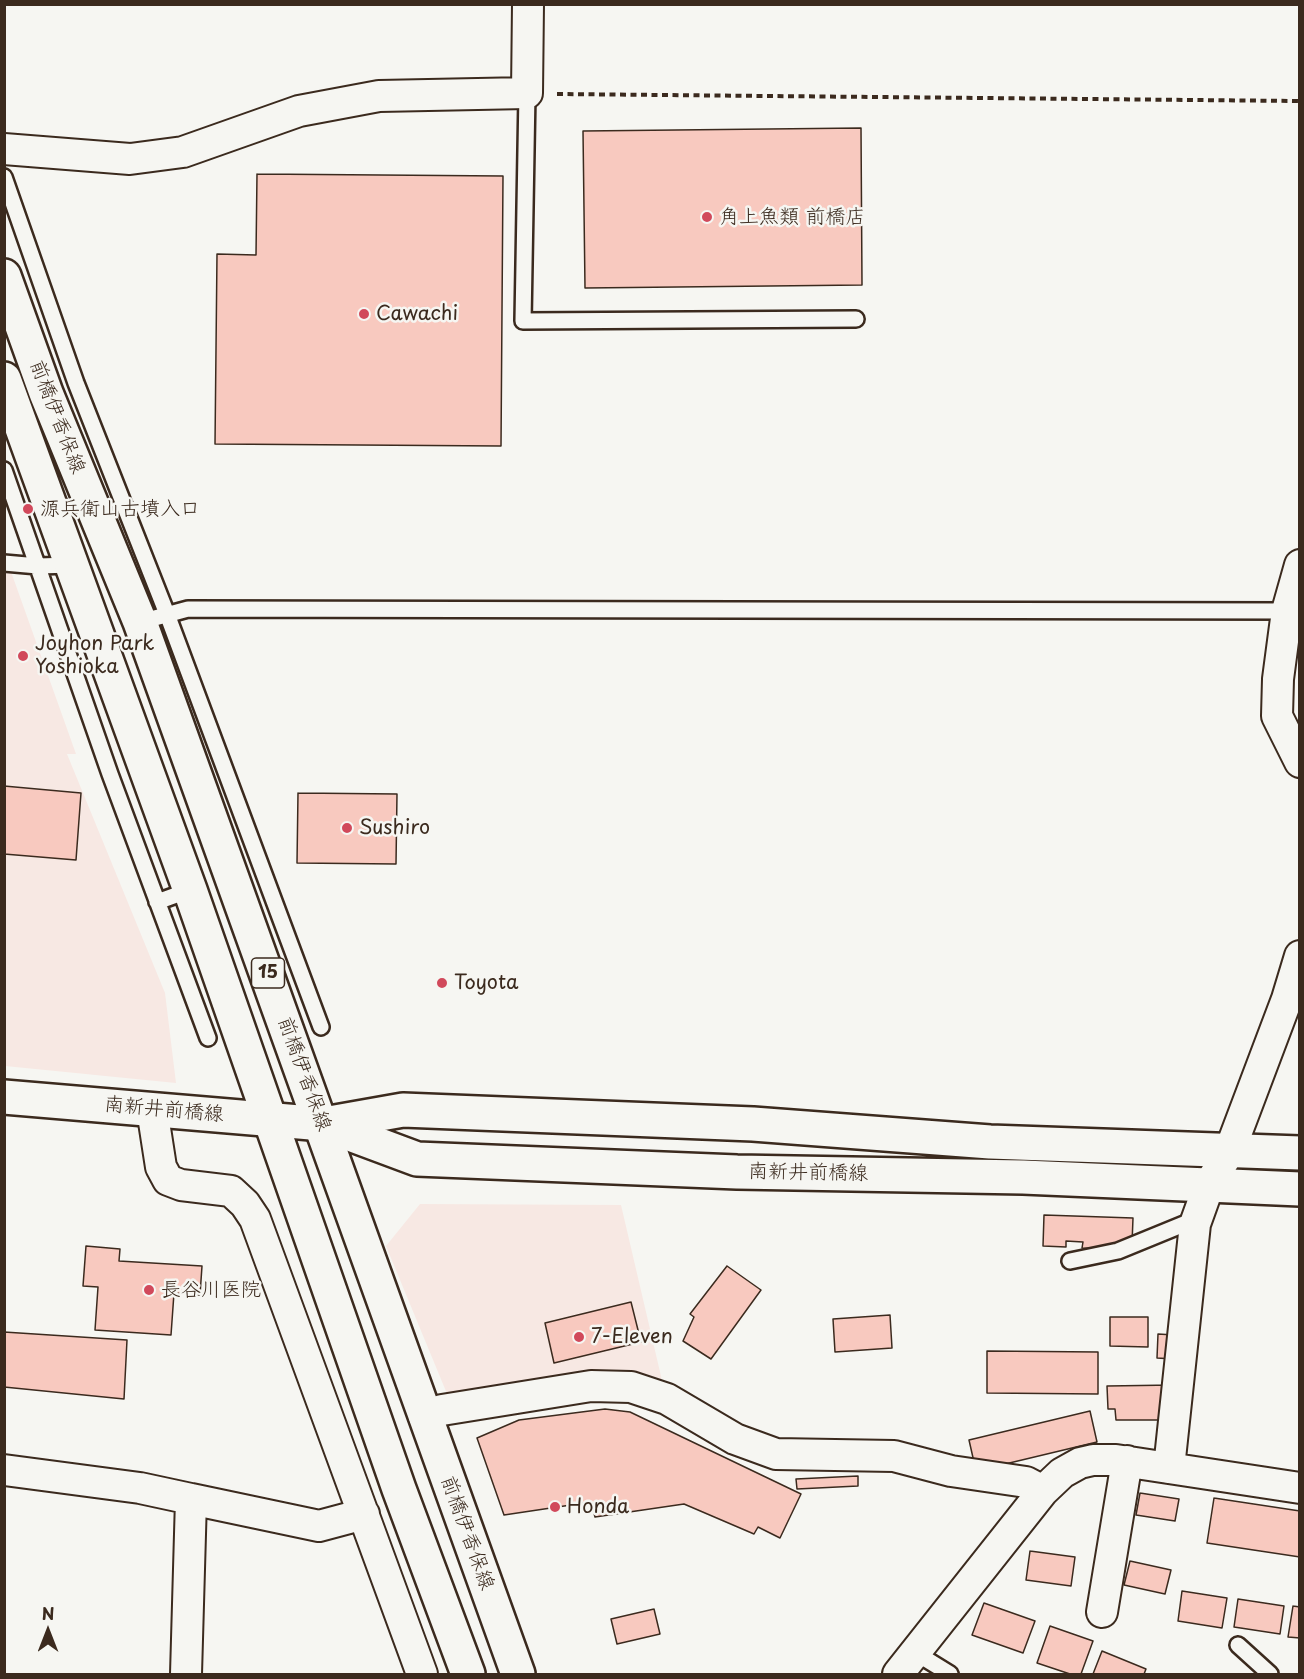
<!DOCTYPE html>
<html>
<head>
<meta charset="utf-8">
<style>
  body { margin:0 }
  #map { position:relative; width:1304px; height:1679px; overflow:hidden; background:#f6f6f2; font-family:"Playpen Sans",sans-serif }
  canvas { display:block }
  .frame { position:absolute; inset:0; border:6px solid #3b2a1e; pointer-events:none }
  .north { position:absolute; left:18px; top:1601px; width:60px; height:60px; -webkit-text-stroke:4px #f6f6f2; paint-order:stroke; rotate:0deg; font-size:16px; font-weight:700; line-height:24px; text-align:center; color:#3b2a1e }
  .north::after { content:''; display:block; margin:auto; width:21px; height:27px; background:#3b2a1e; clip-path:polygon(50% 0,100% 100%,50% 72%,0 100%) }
</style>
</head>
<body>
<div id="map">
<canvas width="1304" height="1679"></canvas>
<div class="frame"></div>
<div class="north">N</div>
</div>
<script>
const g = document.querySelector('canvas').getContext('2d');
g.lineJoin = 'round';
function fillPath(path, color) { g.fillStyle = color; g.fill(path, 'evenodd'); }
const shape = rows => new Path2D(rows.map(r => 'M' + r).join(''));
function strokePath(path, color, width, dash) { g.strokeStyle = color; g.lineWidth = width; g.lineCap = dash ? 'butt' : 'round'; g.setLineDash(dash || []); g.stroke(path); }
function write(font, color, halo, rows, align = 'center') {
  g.font = font + ' "Playpen Sans","Klee One",sans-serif'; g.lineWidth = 5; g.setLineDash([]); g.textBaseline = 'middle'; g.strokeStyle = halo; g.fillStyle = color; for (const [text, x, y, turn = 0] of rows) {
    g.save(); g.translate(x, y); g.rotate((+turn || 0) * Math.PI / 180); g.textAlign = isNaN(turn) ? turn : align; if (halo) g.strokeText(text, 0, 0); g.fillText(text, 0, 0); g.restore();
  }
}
fillPath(shape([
  [4,552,76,754,67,754,165,993,176,1083,5,1066],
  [420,1204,621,1205,664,1389,450,1401,386,1246]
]), '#f7e8e3');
const building = shape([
  [861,128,862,285,585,288,583,131,861,128],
  [257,174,503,176,501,446,215,444,217,254,256,255,257,174],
  [4,786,81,793,76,860,4,854,4,786],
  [298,793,397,794,396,864,297,863,298,793],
  [1044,1215,1133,1218,1132,1244,1116,1243,1116,1249,1082,1248,1083,1242,1066,1241,1066,1247,1043,1246,1044,1215],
  [86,1246,120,1249,119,1261,202,1266,200,1295,174,1293,171,1335,95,1330,98,1287,83,1286,86,1246],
  [727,1266,761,1290,711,1359,683,1341,694,1317,690,1314,727,1266],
  [631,1302,641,1342,554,1363,545,1323,631,1302],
  [890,1315,892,1348,835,1352,833,1319,890,1315],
  [1110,1317,1148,1317,1148,1347,1110,1346,1110,1317],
  [4,1332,127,1340,124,1399,4,1387,4,1332],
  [1158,1334,1174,1335,1173,1359,1157,1358,1158,1334],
  [987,1351,1098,1352,1098,1394,987,1393,987,1351],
  [1174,1385,1171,1420,1116,1420,1115,1409,1108,1409,1107,1386,1174,1385],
  [605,1409,630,1412,801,1494,780,1538,758,1527,754,1534,684,1504,595,1517,591,1502,504,1515,477,1438,519,1420,605,1409],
  [1090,1411,1097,1442,976,1471,969,1440,1090,1411],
  [858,1476,858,1486,797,1489,796,1479,858,1476],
  [1140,1493,1179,1499,1175,1521,1136,1515,1140,1493],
  [1214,1498,1300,1511,1300,1557,1207,1543,1214,1498],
  [1030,1551,1075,1557,1071,1586,1026,1580,1030,1551],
  [1130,1561,1171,1570,1165,1594,1124,1585,1130,1561],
  [1182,1591,1227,1598,1222,1628,1178,1621,1182,1591],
  [1238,1599,1284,1606,1280,1634,1234,1627,1238,1599],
  [984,1603,1035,1621,1023,1653,972,1635,984,1603],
  [1293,1606,1300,1607,1300,1638,1288,1637,1293,1606],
  [654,1609,660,1634,617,1644,611,1619,654,1609],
  [1050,1626,1093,1641,1081,1674,1070,1674,1037,1663,1050,1626],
  [1102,1651,1146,1669,1144,1674,1093,1674,1102,1651]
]);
fillPath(building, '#f8c9bf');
strokePath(building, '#3b2a1e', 1.5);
const lane = shape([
  [527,93,523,321,856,319],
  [4,177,76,383,167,614,321,1027],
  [4,470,110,774,208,1038],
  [4,563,38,566,72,565],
  [140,622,188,609,1287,611],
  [157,902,190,890],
  [1070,1261,1118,1251,1184,1224,1195,1224],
  [1238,1645,1270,1674],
  [916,1653,950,1674]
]);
const street = shape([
  [4,149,130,159,183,152,299,111,379,96,527,93,528,4],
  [1300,565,1287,611,1278,679,1277,716,1300,762],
  [152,1109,161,1167,168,1180,181,1185,231,1191,245,1204,255,1219,422,1674],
  [424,1416,442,1410,591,1386,631,1387,667,1399,735,1439,776,1454,894,1456,951,1471,1026,1482,1043,1491],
  [1169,1468,1195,1224,1209,1185,1230,1150,1287,999,1300,956],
  [4,1470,140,1488,191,1499],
  [1102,1612,1127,1461],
  [186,1674,191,1499,319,1526,364,1514],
  [898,1674,1043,1491,1062,1473,1080,1463,1093,1460,1116,1460,1300,1488]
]);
const secondary = shape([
  [4,1097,323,1124,417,1159,737,1172,1023,1177,1300,1189],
  [324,1124,403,1110,753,1124,990,1142,1300,1153]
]);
const primary = shape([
  [4,276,46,393,140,622,518,1674],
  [4,379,190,890,399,1489,468,1674]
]);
strokePath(lane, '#3b2a1e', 20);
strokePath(street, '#3b2a1e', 34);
strokePath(secondary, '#3b2a1e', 38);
strokePath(primary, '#3b2a1e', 38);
strokePath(shape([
  [557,94,1300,101]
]), '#3b2a1e', 4, [6, 4.5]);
strokePath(lane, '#f6f6f2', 15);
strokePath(street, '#f6f6f2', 30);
strokePath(secondary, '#f6f6f2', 33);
strokePath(primary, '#f6f6f2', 33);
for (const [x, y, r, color] of [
  [707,217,6,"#d1495b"],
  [364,314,6,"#d1495b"],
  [28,509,6,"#d1495b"],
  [23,656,6,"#d1495b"],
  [347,828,6,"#d1495b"],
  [442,983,6,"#d1495b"],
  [149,1290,6,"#d1495b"],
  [579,1337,6,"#d1495b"],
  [555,1507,6,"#d1495b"]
]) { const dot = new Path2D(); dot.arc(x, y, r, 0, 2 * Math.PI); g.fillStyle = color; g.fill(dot); strokePath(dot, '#f6f6f2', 2); }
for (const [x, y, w] of [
  [268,973,33]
]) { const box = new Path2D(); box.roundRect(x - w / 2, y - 15, w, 30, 4.5); g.fillStyle = '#f6f6f2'; g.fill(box); strokePath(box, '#3b2a1e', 1.5); }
write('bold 18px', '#3b2a1e', null, [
  ["15",268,973]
]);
write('20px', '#3b2a1e', '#f6f6f2', [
  ["角上魚類 前橋店",719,217],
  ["Cawachi",376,314],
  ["源兵衛山古墳入口",40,509],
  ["Joyhon Park",35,644],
  ["Yoshioka",35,667],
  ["Sushiro",359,828],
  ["Toyota",454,983],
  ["長谷川医院",161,1290],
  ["7-Eleven",591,1337],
  ["Honda",567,1507]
], 'left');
write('20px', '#3b2a1e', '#f6f6f2', [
  ["前橋伊香保線",57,417,69],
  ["前橋伊香保線",304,1074,70],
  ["南新井前橋線",164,1110,5],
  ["南新井前橋線",808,1173,1],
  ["前橋伊香保線",467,1533,70]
]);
</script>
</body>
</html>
